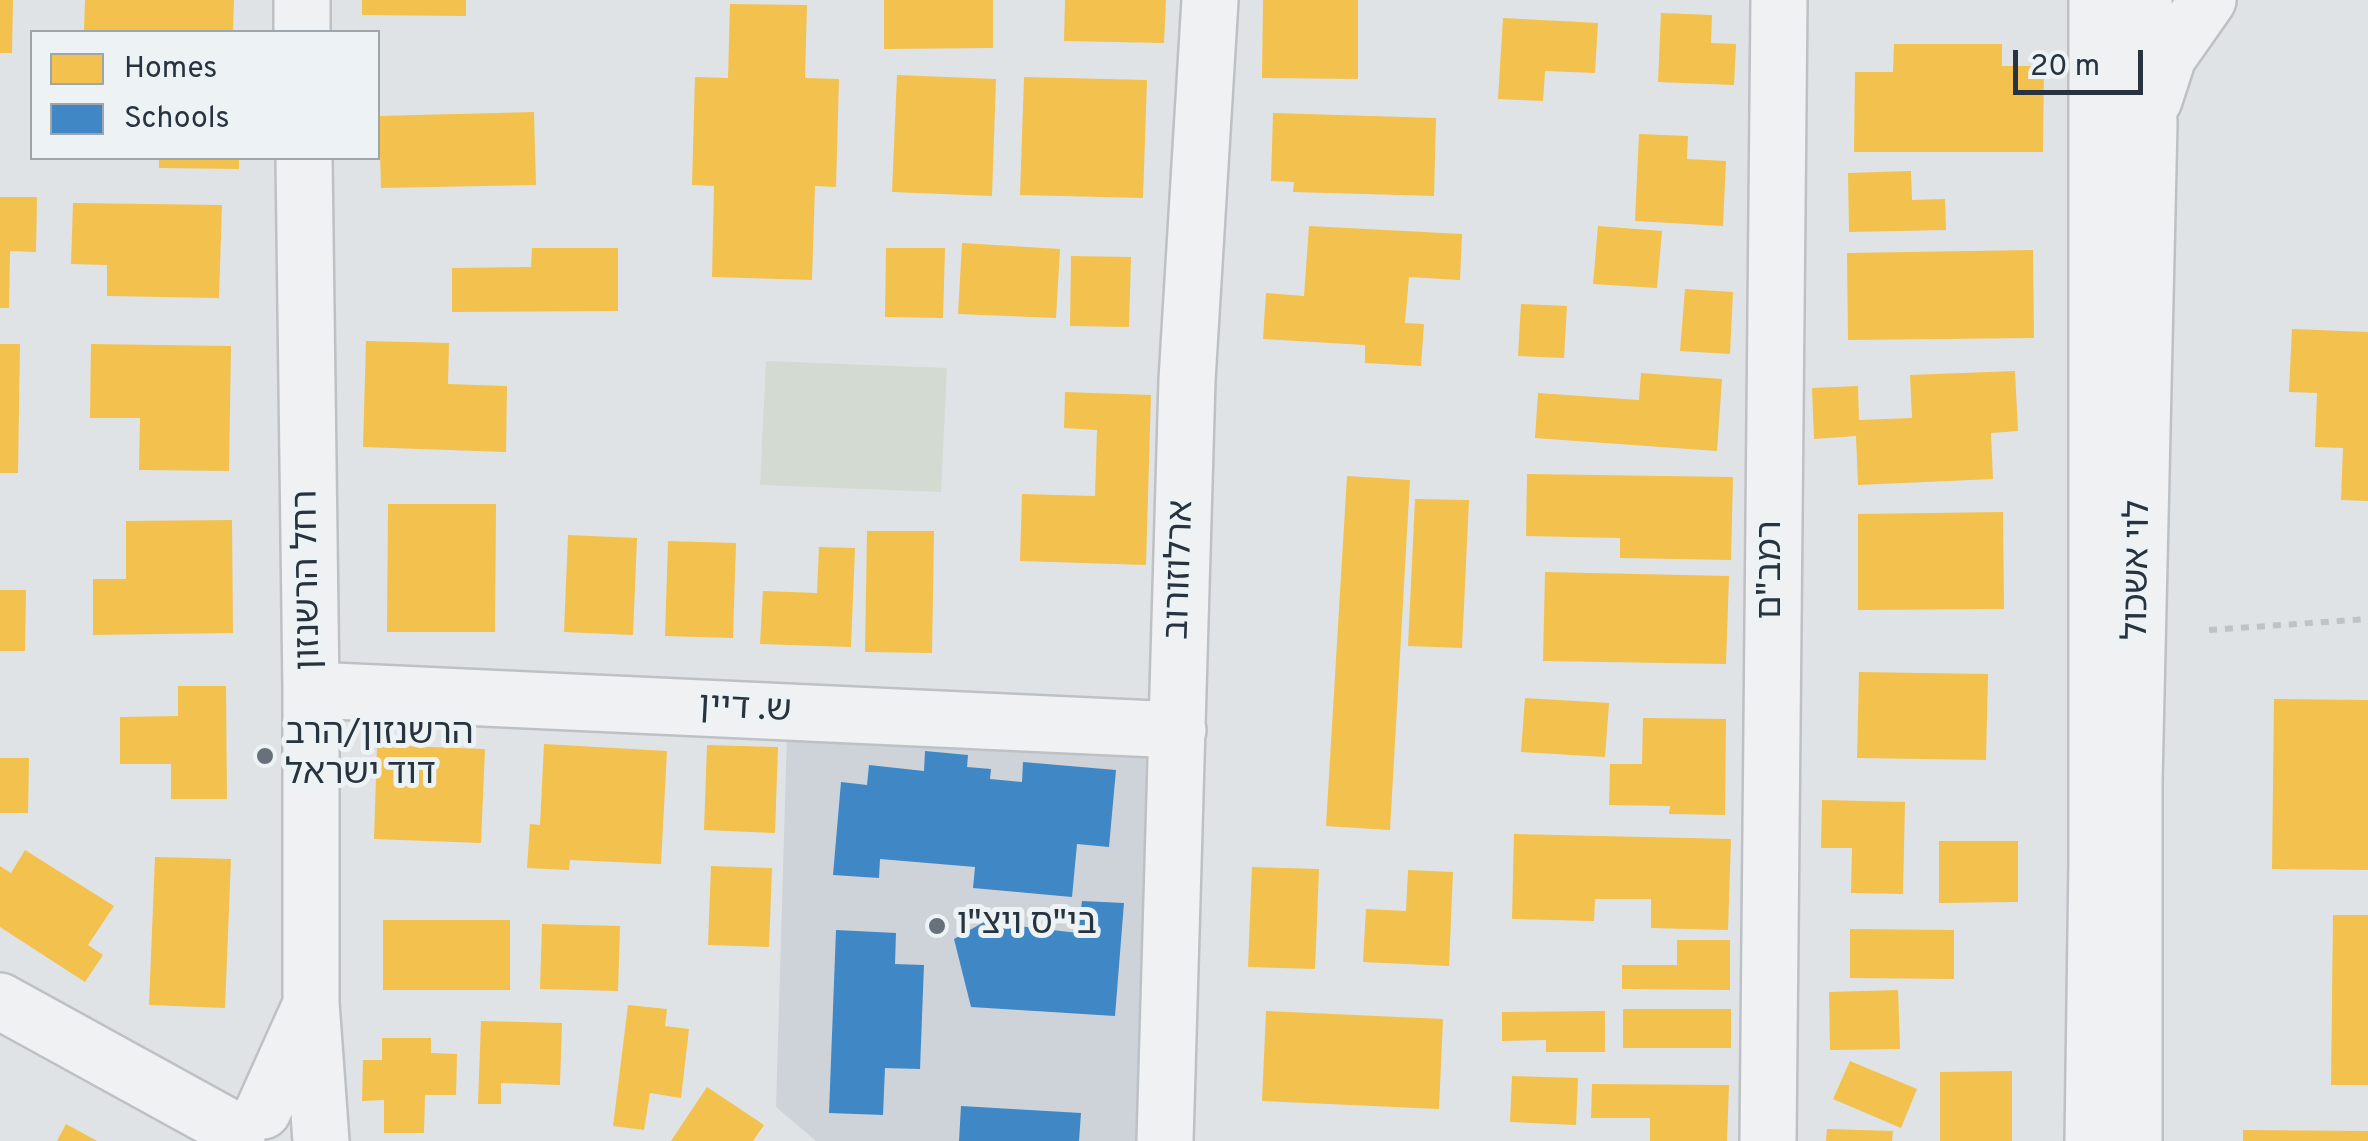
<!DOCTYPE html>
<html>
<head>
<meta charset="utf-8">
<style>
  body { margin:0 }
  #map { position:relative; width:2368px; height:1141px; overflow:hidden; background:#e0e3e6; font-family:Overpass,sans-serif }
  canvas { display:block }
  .legend { position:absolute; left:30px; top:30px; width:350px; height:130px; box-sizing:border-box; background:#edf2f5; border:2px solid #9ea6ac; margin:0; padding:12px 18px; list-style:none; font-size:30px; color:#27333e }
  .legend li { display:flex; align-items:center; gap:20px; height:50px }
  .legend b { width:50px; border:2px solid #9ea6ac }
  .scale { position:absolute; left:2013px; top:50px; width:130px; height:45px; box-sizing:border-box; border:5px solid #27333e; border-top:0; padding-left:12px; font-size:30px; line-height:35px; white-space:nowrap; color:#27333e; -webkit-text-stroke:8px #edf2f5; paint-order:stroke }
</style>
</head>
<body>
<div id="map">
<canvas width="2368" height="1141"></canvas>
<ul class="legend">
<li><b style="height:28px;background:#f2c14e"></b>Homes</li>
<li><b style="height:28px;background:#3f88c5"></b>Schools</li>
</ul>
<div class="scale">20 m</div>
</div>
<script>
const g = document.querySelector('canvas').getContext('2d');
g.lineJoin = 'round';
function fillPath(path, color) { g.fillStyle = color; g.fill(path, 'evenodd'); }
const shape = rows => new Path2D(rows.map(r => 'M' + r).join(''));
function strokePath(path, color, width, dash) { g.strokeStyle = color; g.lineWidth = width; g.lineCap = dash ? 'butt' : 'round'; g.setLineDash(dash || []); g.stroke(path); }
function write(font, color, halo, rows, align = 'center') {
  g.font = font + ' Overpass,"Noto Sans Hebrew",sans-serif'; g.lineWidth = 10; g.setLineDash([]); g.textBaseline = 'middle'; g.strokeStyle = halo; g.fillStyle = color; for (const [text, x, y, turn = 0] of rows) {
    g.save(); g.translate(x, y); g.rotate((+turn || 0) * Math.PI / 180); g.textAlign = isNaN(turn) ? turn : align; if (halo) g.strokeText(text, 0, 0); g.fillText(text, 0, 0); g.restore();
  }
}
fillPath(shape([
  [787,734,1159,742,1148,1141,816,1141,776,1107]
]), '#ced3d9');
fillPath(shape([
  [766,361,947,368,941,492,760,485]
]), '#d2dad1');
fillPath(shape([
  [0,0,13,0,12,53,0,53],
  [85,0,234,0,233,32,84,32],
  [362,0,466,0,466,16,362,15],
  [884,0,993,0,993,48,884,49],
  [1065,0,1166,0,1164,43,1064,41],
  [1263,0,1358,0,1358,79,1262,78],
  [730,4,807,5,805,78,839,79,836,187,815,186,812,280,712,277,714,186,692,185,695,77,728,78],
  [1661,13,1712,15,1711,43,1736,44,1734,85,1658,82],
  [1503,18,1598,23,1595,73,1545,71,1543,101,1498,99],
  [1894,44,2002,44,2002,66,2044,66,2043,152,1854,152,1855,72,1893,72],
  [897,75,996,79,992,196,892,192],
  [1024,77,1147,80,1143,198,1020,195],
  [534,112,536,185,381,188,379,116],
  [1273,113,1436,118,1434,196,1293,192,1294,182,1271,181],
  [1639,134,1688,136,1687,159,1726,161,1723,226,1635,221],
  [159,158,239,158,239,169,159,168],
  [1911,171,1912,200,1945,199,1946,230,1849,232,1848,173],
  [0,197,37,197,36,252,10,251,9,308,0,308],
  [73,203,222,205,219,298,107,296,107,265,71,264],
  [1309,226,1462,234,1460,280,1409,277,1405,323,1424,324,1421,366,1365,363,1365,345,1263,339,1266,293,1304,296],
  [1598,226,1662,231,1657,288,1593,284],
  [962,243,1060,249,1056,318,958,314],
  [532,248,618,248,618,311,452,312,452,268,531,267],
  [886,248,945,248,943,318,885,317],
  [2033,250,2034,338,1848,340,1847,253],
  [1071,256,1131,257,1129,327,1070,326],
  [1685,289,1733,292,1730,354,1680,351],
  [1521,304,1567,306,1564,358,1518,356],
  [2292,329,2368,332,2368,501,2341,500,2343,448,2315,447,2317,393,2289,392],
  [366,341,449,343,448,384,507,386,506,452,363,447],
  [0,344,20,344,18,473,0,473],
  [91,344,231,346,229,471,139,470,140,418,90,418],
  [2015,371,2018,431,1991,433,1993,479,1858,485,1856,436,1814,439,1812,388,1858,386,1859,420,1912,418,1910,375],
  [1641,373,1722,379,1717,451,1535,438,1538,393,1639,400],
  [1065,392,1151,395,1146,565,1020,561,1022,494,1095,496,1097,430,1064,428],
  [1527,474,1733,477,1731,560,1620,558,1620,538,1526,536],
  [1347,476,1410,480,1390,830,1326,826],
  [1415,499,1469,500,1462,648,1408,646],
  [388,504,496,504,495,632,387,632],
  [2003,512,2004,609,1858,610,1858,514],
  [232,520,233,633,93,635,93,579,126,579,126,521],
  [867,531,934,531,932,653,865,652],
  [568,535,637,538,633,635,564,632],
  [668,541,736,543,733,638,665,636],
  [819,547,855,548,851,647,760,644,763,591,817,593],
  [1545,572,1729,576,1726,664,1543,661],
  [0,590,26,590,25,651,0,651],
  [1859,672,1988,674,1986,760,1857,758],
  [178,686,226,686,227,799,171,799,171,764,120,764,120,717,178,716],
  [1525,698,1609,703,1605,757,1521,752],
  [2274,699,2368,700,2368,870,2272,869],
  [1643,718,1726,719,1725,815,1669,814,1670,806,1609,805,1610,764,1642,764],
  [544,744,667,751,661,864,570,860,569,870,527,868,530,824,540,825],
  [377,745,485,749,481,843,374,839],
  [707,745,778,747,775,833,704,830],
  [0,758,29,758,28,813,0,813],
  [1822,800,1905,802,1903,894,1851,893,1852,848,1821,848],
  [1514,834,1731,839,1728,930,1651,928,1651,899,1595,899,1594,921,1512,919],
  [1939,841,2018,841,2018,902,1939,903],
  [25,850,114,906,88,945,103,955,85,982,0,927,0,866,11,873],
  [155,857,231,859,225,1008,149,1005],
  [711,866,772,868,769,947,708,945],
  [1252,867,1319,869,1315,969,1248,967],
  [1408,870,1453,872,1449,966,1363,962,1366,909,1406,911],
  [2333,915,2368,915,2368,1085,2331,1085],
  [383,920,510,920,510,990,383,990],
  [542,924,620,926,618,991,540,989],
  [1850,929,1954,930,1954,979,1850,978],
  [1677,940,1730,940,1730,990,1622,989,1622,965,1677,965],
  [1898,990,1900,1049,1830,1050,1829,992],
  [628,1005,667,1009,665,1026,689,1029,681,1098,650,1093,644,1130,613,1126],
  [1623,1009,1731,1009,1731,1048,1623,1048],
  [1266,1011,1443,1019,1439,1109,1262,1101],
  [1605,1011,1605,1052,1546,1052,1546,1040,1502,1041,1502,1012],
  [481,1021,562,1023,560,1085,501,1083,501,1104,478,1104],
  [382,1038,431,1038,431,1053,457,1054,456,1095,425,1095,424,1133,384,1133,384,1100,362,1101,363,1060,382,1060],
  [1850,1061,1917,1089,1901,1128,1833,1099],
  [2012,1071,2012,1141,1940,1141,1940,1072],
  [1512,1076,1578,1078,1576,1125,1510,1122],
  [1592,1084,1729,1085,1727,1141,1650,1141,1650,1118,1591,1118],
  [707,1087,764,1125,753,1141,671,1141],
  [66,1124,97,1141,57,1141],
  [1827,1129,1893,1131,1892,1141,1826,1141],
  [2243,1130,2368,1131,2368,1141,2243,1141]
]), '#f2c14e');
fillPath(shape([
  [925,751,968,755,967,767,991,769,990,779,1022,782,1023,762,1116,770,1109,847,1077,844,1072,897,973,888,975,867,880,859,879,878,833,875,841,782,867,785,869,765,924,771],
  [1082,901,1124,903,1115,1016,971,1007,954,939,984,922,1078,933],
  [836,930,896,933,895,964,924,965,920,1069,885,1068,883,1115,829,1113],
  [961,1106,1081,1113,1079,1141,959,1141]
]), '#3f88c5');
const minor = shape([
  [302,0,302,32],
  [2154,100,2168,57,2208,0],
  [304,158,311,690,311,1003,321,1141],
  [311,690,1178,730],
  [0,1001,238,1132],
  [263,1111,308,1011],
  [1165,1141,1187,380,1210,0],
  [1768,1141,1779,0],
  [2093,1141,2097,861,2097,0],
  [2134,1141,2134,781,2149,123,2144,0]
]);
strokePath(minor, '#bec1c4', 60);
strokePath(shape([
  [2209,630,2368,619]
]), '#bfc3c5', 6, [8, 8]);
strokePath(minor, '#eff1f2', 55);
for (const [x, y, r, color] of [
  [265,756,10,"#687179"],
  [937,926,10,"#687179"]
]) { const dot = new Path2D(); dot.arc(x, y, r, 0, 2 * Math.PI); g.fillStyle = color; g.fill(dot); strokePath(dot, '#edf2f5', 4); }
write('35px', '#27333e', '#edf2f5', [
  ["ארלוזורוב",1182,570,-88],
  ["רמב\"ם",1773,570,-90],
  ["לוי אשכול",2140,570,-89],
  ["רחל הרשנזון",310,580,-91],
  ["ש. דיין",745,711,3]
]);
write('35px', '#27333e', '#edf2f5', [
  ["הרשנזון/הרב",285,736],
  ["דוד ישראל",285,776],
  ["בי\"ס ויצ\"ו",957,926]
], 'left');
</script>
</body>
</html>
